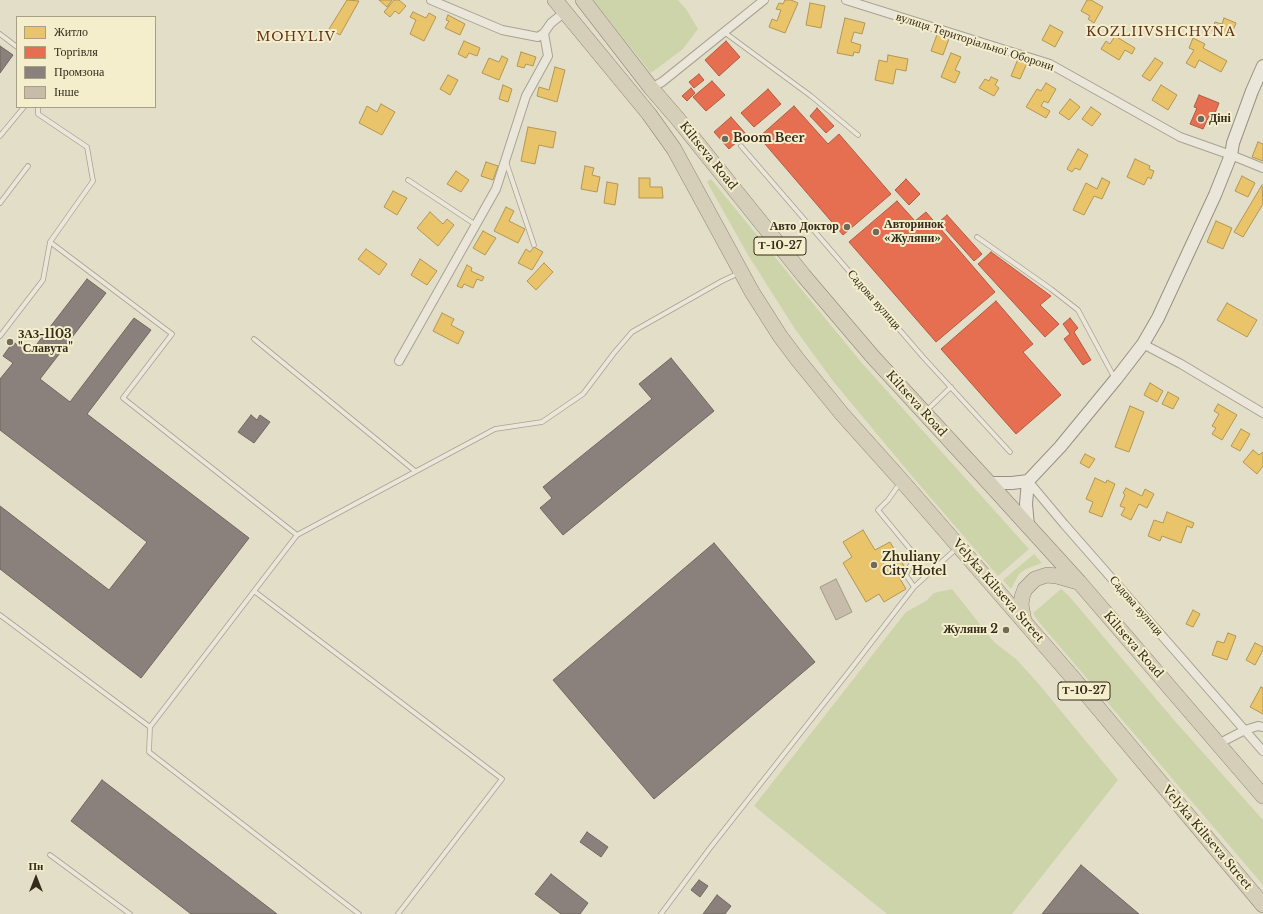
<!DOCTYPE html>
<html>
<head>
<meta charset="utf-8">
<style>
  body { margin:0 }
  #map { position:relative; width:1263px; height:914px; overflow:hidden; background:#e2dec8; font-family:"Libre Baskerville",serif }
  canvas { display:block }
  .legend { position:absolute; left:16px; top:16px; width:140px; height:92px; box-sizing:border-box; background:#f5eecd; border:1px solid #a8a086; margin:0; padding:5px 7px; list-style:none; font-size:12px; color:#342b1b }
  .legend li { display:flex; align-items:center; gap:8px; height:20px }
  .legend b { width:20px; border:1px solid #a8a086 }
  .north { position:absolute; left:16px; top:858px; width:40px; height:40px; -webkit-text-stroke:3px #f5eecd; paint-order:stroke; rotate:0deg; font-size:11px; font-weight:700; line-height:16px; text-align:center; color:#342b1b }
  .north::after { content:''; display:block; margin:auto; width:14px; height:18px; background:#342b1b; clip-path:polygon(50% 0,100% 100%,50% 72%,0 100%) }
</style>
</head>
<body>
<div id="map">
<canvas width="1263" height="914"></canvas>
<ul class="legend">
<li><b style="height:11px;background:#e9c46a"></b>Житло</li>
<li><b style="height:11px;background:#e76f51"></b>Торгівля</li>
<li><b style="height:11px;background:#8a817c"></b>Промзона</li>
<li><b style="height:11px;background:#c6bca9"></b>Інше</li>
</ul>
<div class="north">Пн</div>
</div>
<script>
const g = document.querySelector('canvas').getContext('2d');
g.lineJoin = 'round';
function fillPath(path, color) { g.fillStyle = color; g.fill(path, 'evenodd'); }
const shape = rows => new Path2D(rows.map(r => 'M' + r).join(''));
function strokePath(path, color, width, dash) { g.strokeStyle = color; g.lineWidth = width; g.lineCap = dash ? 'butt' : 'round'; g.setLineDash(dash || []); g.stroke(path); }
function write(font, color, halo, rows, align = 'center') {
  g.font = font + ' "Libre Baskerville",serif'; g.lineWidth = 4; g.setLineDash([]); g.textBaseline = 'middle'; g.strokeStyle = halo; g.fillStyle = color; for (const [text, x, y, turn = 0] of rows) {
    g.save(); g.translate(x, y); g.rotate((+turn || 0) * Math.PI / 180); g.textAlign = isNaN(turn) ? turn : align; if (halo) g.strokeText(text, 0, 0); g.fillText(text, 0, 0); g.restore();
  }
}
fillPath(shape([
  [593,0,678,0,686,9,698,29,683,49,651,73],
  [711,179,861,362,1029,549,998,576,911,475,833,381,795,329,748,255,707,182],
  [1034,554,1042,563,1026,569,1019,574,1011,589,1003,580],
  [952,589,994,642,1016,659,1037,682,1118,780,1012,914,887,914,754,806,906,612,926,601,934,593],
  [1061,589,1069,596,1174,720,1263,820,1263,885,1038,621,1033,613]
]), '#ced4aa');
const homes = shape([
  [347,0,359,1,340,35,329,29,347,0],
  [379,0,392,0,387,7,379,0],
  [394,0,399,0,406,6,399,14,395,11,390,17,384,12,394,0],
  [785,0,791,0,798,3,785,33,769,27,772,19,777,21,781,10,776,9,779,3,783,4,785,0],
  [1087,0,1091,0,1103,7,1094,23,1088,19,1090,16,1081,11,1087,0],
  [810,3,825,6,821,28,806,25,810,3],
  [413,12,426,18,429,13,436,17,424,41,410,34,416,20,410,17,413,12],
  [448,15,465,24,460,35,445,28,449,21,446,20,448,15],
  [845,18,865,23,862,34,854,32,851,42,861,45,859,53,854,52,853,56,837,53,845,18],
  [1224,18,1236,23,1230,38,1212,31,1215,22,1222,24,1224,18],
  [1050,25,1063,32,1055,47,1042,40,1050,25],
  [938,32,950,36,943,55,931,51,938,32],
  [1115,36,1135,48,1132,54,1125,50,1119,60,1101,49,1106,41,1110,44,1115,36],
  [1193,38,1205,44,1203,48,1227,61,1221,72,1199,60,1195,68,1186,63,1194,50,1189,48,1193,38],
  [464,41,480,48,477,56,469,53,466,58,458,54,464,41],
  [521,52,536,57,533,66,526,64,524,68,517,66,521,52],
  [951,53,961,57,955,70,960,72,955,83,941,77,951,53],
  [888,55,908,59,906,71,896,69,893,84,875,80,879,60,887,62,888,55],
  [502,56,508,59,499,80,482,73,489,58,499,62,502,56],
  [1155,58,1163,63,1150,81,1142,76,1155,58],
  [1018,59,1027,63,1020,79,1011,76,1018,59],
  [555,67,565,70,557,102,537,96,539,87,549,90,555,67],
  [448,75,458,80,450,95,440,89,448,75],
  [991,77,998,80,995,85,999,88,994,96,979,88,985,79,989,81,991,77],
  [1046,83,1056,89,1048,103,1044,101,1041,106,1050,111,1046,118,1026,107,1037,89,1041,91,1046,83],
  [503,85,512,89,508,102,499,99,503,85],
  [1161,85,1177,95,1168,110,1152,100,1161,85],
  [1070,99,1080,107,1069,120,1059,113,1070,99],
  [381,104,395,112,382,135,359,123,367,106,377,112,381,104],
  [1091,107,1101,114,1092,126,1082,119,1091,107],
  [528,127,556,132,553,148,539,145,535,164,521,161,528,127],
  [1258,142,1263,144,1263,161,1252,157,1258,142],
  [1078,149,1088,155,1080,170,1075,168,1072,172,1067,169,1078,149],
  [1135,159,1150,166,1149,169,1154,171,1151,179,1148,177,1144,185,1127,177,1135,159],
  [486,162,498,166,493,180,481,176,486,162],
  [585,166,594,168,592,175,600,177,597,192,581,189,585,166],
  [456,171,469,180,461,192,447,184,456,171],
  [1242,176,1255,183,1248,197,1235,191,1242,176],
  [639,178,650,178,650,187,662,187,663,198,639,198,639,178],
  [1102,178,1110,182,1102,199,1094,196,1084,215,1073,210,1086,183,1097,189,1102,178],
  [607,182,618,184,615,205,604,203,607,182],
  [1262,185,1263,204,1243,237,1234,232,1262,185],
  [393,191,407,198,397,215,384,207,393,191],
  [506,207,514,211,509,221,525,229,518,243,494,231,506,207],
  [430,212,443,224,447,219,454,225,438,246,417,228,430,212],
  [1216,221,1232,228,1223,249,1207,242,1216,221],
  [483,231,496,238,485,255,473,248,483,231],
  [534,247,543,252,532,270,518,263,526,249,530,252,534,247],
  [366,249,387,264,379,275,358,259,366,249],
  [420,259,437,271,427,285,411,275,420,259],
  [544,263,553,272,536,290,527,281,544,263],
  [467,265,472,268,471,271,484,277,482,281,477,279,473,288,464,284,462,288,457,286,467,265],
  [1227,303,1257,320,1247,337,1217,320,1227,303],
  [442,313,454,319,451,325,464,332,458,344,433,331,442,313],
  [1150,383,1163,391,1157,402,1144,395,1150,383],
  [1168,392,1179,398,1173,409,1162,404,1168,392],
  [1218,404,1237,415,1222,440,1212,434,1216,428,1212,426,1219,414,1214,411,1218,404],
  [1130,406,1144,412,1129,452,1115,447,1130,406],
  [1241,429,1250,434,1240,451,1231,446,1241,429],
  [1253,450,1259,455,1263,452,1263,466,1257,474,1243,462,1253,450],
  [1085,454,1095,459,1089,468,1080,463,1085,454],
  [1095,478,1106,483,1107,480,1115,484,1102,517,1089,512,1093,502,1086,499,1095,478],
  [1126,488,1142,496,1145,489,1154,494,1147,508,1139,504,1131,520,1121,515,1125,508,1120,506,1125,495,1123,493,1126,488],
  [1167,512,1194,523,1192,528,1187,526,1181,543,1162,536,1160,541,1148,536,1154,520,1163,523,1167,512],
  [863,530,875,550,890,542,904,566,896,572,906,589,884,602,879,594,866,602,843,563,852,557,843,542,863,530],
  [1193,610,1200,614,1193,627,1186,624,1193,610],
  [1228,633,1236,636,1227,660,1212,655,1217,641,1224,643,1228,633],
  [1255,643,1263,647,1263,650,1255,665,1246,660,1255,643],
  [1261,687,1263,688,1263,714,1250,707,1261,687]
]);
fillPath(homes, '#e9c46a');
strokePath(homes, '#b39652', 1);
const shops = shape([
  [726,41,740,57,719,76,705,60,726,41],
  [699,74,704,80,694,88,689,82,699,74],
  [712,81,725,95,706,111,693,97,712,81],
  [691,88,695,93,687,101,682,96,691,88],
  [768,89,781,104,754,127,741,113,768,89],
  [1199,95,1219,103,1213,118,1209,116,1203,129,1190,124,1197,108,1194,107,1199,95],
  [794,106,828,144,839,134,891,194,843,235,759,137,794,106],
  [817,108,834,126,826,133,810,116,817,108],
  [731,117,746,134,729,149,714,132,731,117],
  [906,179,920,194,909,205,895,190,906,179],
  [897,201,915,221,926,212,995,292,936,342,849,242,897,201],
  [947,215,982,254,974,261,939,222,947,215],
  [991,252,1051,296,1040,305,1059,324,1045,337,978,264,991,252],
  [996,301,1033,344,1023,352,1061,395,1016,434,941,349,996,301],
  [1070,318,1078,328,1074,332,1091,360,1083,365,1064,339,1070,334,1063,324,1070,318]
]);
fillPath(shops, '#e76f51');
strokePath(shops, '#b15b41', 1);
const industry = shape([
  [0,46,13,55,0,73,0,46],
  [87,279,106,293,40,379,70,402,134,318,151,330,87,414,249,538,141,678,0,569,0,506,109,590,147,542,0,430,0,379,13,363,3,356,13,342,30,353,87,279],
  [671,358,714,411,563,535,540,508,552,498,543,487,652,399,639,384,671,358],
  [251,415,257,420,260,415,270,422,254,443,238,432,251,415],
  [714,543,815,662,654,799,553,680,714,543],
  [102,780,277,914,191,914,71,821,102,780],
  [587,832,608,847,601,857,580,842,587,832],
  [1081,865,1139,914,1042,914,1081,865],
  [551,874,588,903,580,914,561,914,535,894,551,874],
  [699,880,708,886,700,897,691,890,699,880],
  [717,895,731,906,725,914,703,914,717,895]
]);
fillPath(industry, '#8a817c');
strokePath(industry, '#70675f', 1);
const building = shape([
  [836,579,852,612,836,620,820,587,836,579]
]);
fillPath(building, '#c6bca9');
strokePath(building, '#a29988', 1);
const lane = shape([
  [724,32,811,96,858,135],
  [0,34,17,47],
  [38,107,38,114,87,147,93,181,50,242,172,334,123,398,297,535,495,429,542,422,583,394,614,353,632,332,722,281,739,273],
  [0,136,24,107],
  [741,146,923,357,1010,452],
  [506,162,534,245],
  [408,180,476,225],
  [0,203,28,166],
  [977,237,1051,289,1078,310,1114,377],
  [0,336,43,280,50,242],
  [254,339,415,471],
  [926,411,951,387],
  [900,483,888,500,878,510,915,555,906,575,914,587],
  [297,535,150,727,149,752,359,914],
  [254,591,502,779,398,914],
  [0,615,150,727],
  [50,855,130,914],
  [661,914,710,848,854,665,914,587,957,548]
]);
const street = shape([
  [431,0,502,30,538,37,544,33,551,23,565,12],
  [846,0,1050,64,1180,137,1231,155,1263,168],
  [651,88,662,82,764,0],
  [1143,344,1181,364,1263,413],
  [399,361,496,189,526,96,548,56,544,33],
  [1028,481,1064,524,1263,751],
  [1218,744,1245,730,1258,726,1263,727]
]);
const secondary = shape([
  [989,483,1012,483,1028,481],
  [1028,526,1026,504,1028,481,1060,447,1116,379,1143,344,1158,318,1215,195,1231,155,1233,143,1252,91,1263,66]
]);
const highway = shape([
  [555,0,649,114,674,149,752,292,780,336,798,360,842,414,902,481,1073,678,1263,905],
  [583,0,651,88,677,118,804,276,873,357,989,483,1079,582,1263,796],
  [1024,621,1021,605,1022,597,1025,589,1035,579,1047,575,1057,576,1078,582]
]);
strokePath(lane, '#a7a292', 5.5);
strokePath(street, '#a7a292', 10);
strokePath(secondary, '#969182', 14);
strokePath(highway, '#8c8779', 16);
strokePath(lane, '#eae7da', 4);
strokePath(street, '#eae7da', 8);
strokePath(secondary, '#eae7da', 12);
strokePath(highway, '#d5ceb9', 15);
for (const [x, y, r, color] of [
  [1201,119,4,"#716a58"],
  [725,139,4,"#716a58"],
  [847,227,4,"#716a58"],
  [876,232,4,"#716a58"],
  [10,342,4,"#716a58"],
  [874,565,4,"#716a58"],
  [1006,630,4,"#716a58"]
]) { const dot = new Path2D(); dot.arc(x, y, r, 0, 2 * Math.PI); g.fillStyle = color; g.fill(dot); strokePath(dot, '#f5eecd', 1.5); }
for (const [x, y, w] of [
  [780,246,52],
  [1084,691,52]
]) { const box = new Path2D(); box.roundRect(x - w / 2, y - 9, w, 18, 3); g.fillStyle = '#f5eecd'; g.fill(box); strokePath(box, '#342b1b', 1); }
write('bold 11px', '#342b1b', null, [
  ["Т-10-27",780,246],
  ["Т-10-27",1084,691]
]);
write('12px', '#342b1b', '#f5eecd', [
  ["вулиця Територіальної Оборони",975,42,18],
  ["Kiltseva Road",708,156,51],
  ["Садова вулиця",874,300,49],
  ["Kiltseva Road",916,404,48],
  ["Velyka Kiltseva Street",998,591,49],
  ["Садова вулиця",1136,606,49],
  ["Kiltseva Road",1133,645,49],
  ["Velyka Kiltseva Street",1207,838,50]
]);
write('bold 12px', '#342b1b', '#f5eecd', [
  ["Діні",1209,119],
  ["Boom Beer",733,139],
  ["Авторинок",884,225],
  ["«Жуляни»",884,239],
  ["Авто Доктор",839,227,"right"],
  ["ЗАЗ-1103",18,335],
  ["\"Славута\"",18,349],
  ["Zhuliany",882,558],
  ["City Hotel",882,572],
  ["Жуляни 2",998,630,"right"]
], 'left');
g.letterSpacing = '1px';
write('13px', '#61331b', '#f5eecd', [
  ["KOZLIIVSHCHYNA",1161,32],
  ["MOHYLIV",296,37]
]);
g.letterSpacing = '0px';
</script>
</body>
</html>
